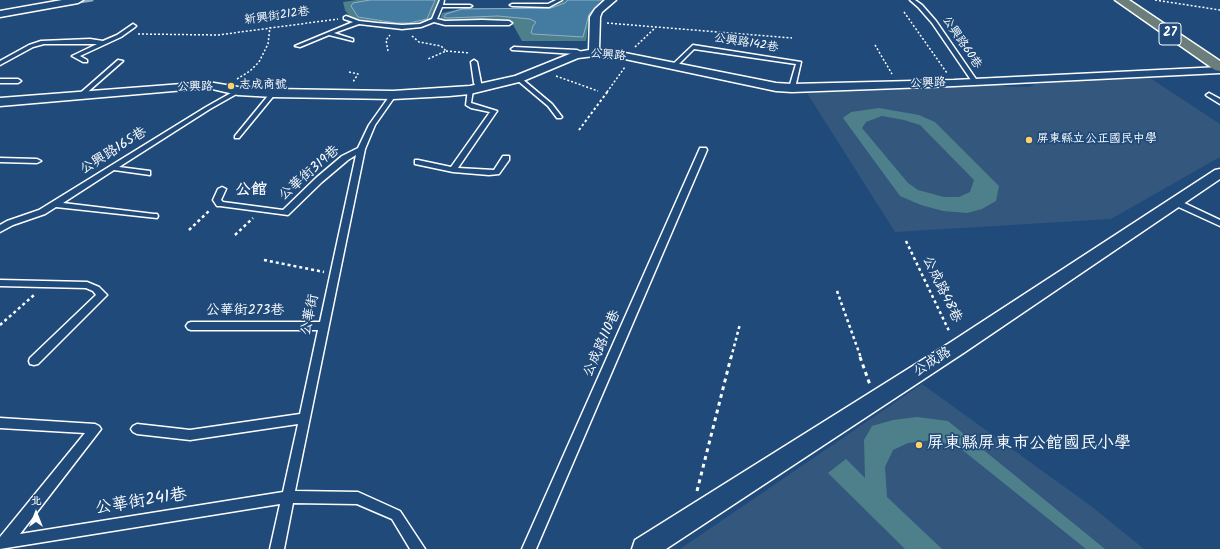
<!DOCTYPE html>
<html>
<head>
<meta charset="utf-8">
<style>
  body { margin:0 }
  #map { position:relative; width:1220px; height:549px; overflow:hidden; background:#1f4a7a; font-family:Kalam,"LXGW WenKai TC",sans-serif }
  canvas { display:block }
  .north { position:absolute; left:16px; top:493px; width:40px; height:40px; -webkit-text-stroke:3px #1f4a7a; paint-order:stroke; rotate:0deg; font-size:11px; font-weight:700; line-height:16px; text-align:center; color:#fff }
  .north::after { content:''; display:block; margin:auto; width:14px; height:18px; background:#fff; clip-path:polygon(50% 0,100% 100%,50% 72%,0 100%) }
</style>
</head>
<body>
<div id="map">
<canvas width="1220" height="549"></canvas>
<div class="north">北</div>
</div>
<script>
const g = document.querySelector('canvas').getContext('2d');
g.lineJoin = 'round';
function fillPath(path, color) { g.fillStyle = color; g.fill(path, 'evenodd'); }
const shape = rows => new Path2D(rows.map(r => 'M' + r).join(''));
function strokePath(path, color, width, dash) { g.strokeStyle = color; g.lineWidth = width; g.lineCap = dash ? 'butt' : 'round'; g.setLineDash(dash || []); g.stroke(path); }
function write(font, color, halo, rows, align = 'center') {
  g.font = font + ' Kalam,"LXGW WenKai TC",sans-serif'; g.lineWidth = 3.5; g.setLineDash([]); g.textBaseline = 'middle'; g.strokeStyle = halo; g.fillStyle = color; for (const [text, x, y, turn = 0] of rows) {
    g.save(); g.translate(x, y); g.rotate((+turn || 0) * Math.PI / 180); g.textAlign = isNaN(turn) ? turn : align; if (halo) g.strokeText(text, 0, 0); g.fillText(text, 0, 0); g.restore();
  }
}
fillPath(shape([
  [1147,76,1220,124,1220,157,1111,219,895,232,807,93,995,84,1011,87,1030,87,1035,84],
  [922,384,1091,506,1144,549,680,549]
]), '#34577d');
fillPath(shape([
  [357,0,439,0,432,18,419,23,400,25,376,23,351,18,345,10,343,2],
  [565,0,605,0,590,14,586,41,522,41,511,21,440,20,442,13,464,8,550,8],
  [879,108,919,115,935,122,999,186,996,201,982,209,967,213,943,211,921,205,900,196,843,118,851,112],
  [882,116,904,120,920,125,974,180,970,192,959,197,944,197,918,190,908,183,862,128,866,122],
  [917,417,948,421,1105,549,1086,549,960,448,933,440,908,443,893,450,885,467,887,497,942,549,905,549,828,473,846,459,865,478,864,440,872,426,893,420]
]), '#4e808b');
const water = shape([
  [370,0,435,0,427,19,409,23,396,23,358,17,351,6,353,3,370,0],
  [568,0,603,0,589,14,583,37,533,34,531,33,533,26,536,22,530,19,498,16,447,18,444,17,446,14,462,9,551,8,565,3,568,0]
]);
fillPath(water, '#447ba0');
strokePath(water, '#8fb0c6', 1);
strokePath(shape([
  [73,3,92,0]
]), '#8fb0c6', 3);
const lane = shape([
  [440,0,444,0,443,5,470,5,472,6,470,7,442,7,437,19,445,21,482,20,509,21,512,23,509,25,445,25,434,22,421,27,402,29,359,24,334,33,353,39,353,41,329,35,300,47,295,46,353,22,344,19,344,17,346,16,359,21,377,23,402,25,420,24,432,19,440,0],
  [556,0,562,0,549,7,512,6,510,5,512,4,548,4,556,0],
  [910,0,915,0,922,5,936,21,978,82,977,83,973,83,932,23,918,7,910,0],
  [133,24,136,26,135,27,121,37,80,56,87,60,87,62,83,62,72,56,97,44,44,44,33,47,0,65,0,61,29,45,41,41,90,39,103,41,117,35,133,24],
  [693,45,801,62,795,88,792,90,789,88,796,64,694,49,675,68,671,68,671,66,693,45],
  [514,47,577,50,586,54,583,56,576,54,512,50,511,49,514,47],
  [118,60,123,61,82,97,78,97,78,95,118,60],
  [474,60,477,62,482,88,479,90,477,89,474,83,471,62,474,60],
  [517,78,521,78,552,104,562,117,561,118,557,118,548,106,517,80,517,78],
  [0,79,18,79,21,81,18,83,0,83,0,79],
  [238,89,240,90,240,92,210,109,119,167,150,171,150,175,114,170,63,203,154,214,157,214,158,216,157,218,56,207,45,214,13,225,0,232,0,225,7,221,39,210,206,107,238,89],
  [468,89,473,90,471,103,497,111,458,168,494,170,503,156,509,156,509,160,499,174,489,175,453,172,415,164,415,160,418,160,451,167,490,112,471,108,466,105,468,89],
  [271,92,276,93,239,138,235,138,235,136,271,92],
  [393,93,396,95,375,125,365,149,295,491,358,492,400,511,425,549,410,549,392,519,357,504,293,503,284,549,270,549,280,504,0,549,0,537,85,433,0,428,0,418,95,424,99,426,101,429,20,534,283,492,298,424,190,440,137,434,133,432,131,429,133,426,137,424,190,430,300,414,318,330,191,330,188,329,186,326,188,323,191,322,320,322,356,155,348,160,322,182,288,215,220,206,217,206,213,200,218,189,222,187,226,189,221,200,223,202,283,210,316,178,342,156,358,148,369,125,391,94,393,93],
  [1209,93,1220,99,1220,104,1207,96,1206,95,1209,93],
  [700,148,706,148,707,150,536,549,522,549,700,148],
  [0,158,37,159,41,161,37,163,0,162,0,158],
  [1172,200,1178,200,1220,220,1220,226,1172,204,1171,202,1172,200],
  [0,280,87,282,99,287,107,295,38,364,34,365,30,364,29,361,30,358,96,295,93,291,86,288,0,286,0,280]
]);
const street = shape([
  [62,0,83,0,78,3,0,17,0,11,62,0],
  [605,0,616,0,602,12,600,17,599,50,625,53,776,83,792,84,954,80,1220,67,1220,73,954,86,792,92,776,91,625,59,594,56,578,58,523,81,470,94,449,96,393,99,273,97,238,95,208,88,0,106,0,98,208,82,238,87,273,89,393,91,470,86,515,76,572,53,589,50,590,17,595,9,605,0],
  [1220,169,1220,179,965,352,666,549,632,549,635,540,951,342,1215,170,1220,169]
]);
const primary = shape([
  [1115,0,1129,0,1220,61,1220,71,1215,70,1115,0]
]);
strokePath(lane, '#fff', 3);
strokePath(street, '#fff', 3);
strokePath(primary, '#fff', 3);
strokePath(shape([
  [1155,0,1220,10],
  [904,12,947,73],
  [607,23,792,38],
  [138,34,218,35,338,19],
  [412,36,419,42,441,46,446,51,428,59],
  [875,45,892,74],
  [635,47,656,27],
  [388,51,386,40,390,35],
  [446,51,470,53],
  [349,72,358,74,353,82],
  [556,76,598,91],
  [237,79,250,71,259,62,268,44,270,27],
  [607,92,625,67]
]), '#fff', 1.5, [2, 2]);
strokePath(shape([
  [579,130,608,91]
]), '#fff', 2, [2.5, 2.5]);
strokePath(shape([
  [189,230,210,210],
  [235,235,253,218],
  [906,241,950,333],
  [264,260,324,272],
  [837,291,861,358],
  [0,325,34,295],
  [731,358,740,324]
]), '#fff', 2.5, [3, 3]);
strokePath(shape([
  [860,357,870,385],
  [697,491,731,357]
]), '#fff', 3, [4, 4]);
fillPath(lane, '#1f4a7a');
fillPath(street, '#1f4a7a');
fillPath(primary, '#6c7e7c');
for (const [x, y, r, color] of [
  [231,86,4,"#ffd166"],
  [1029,140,4,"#ffd166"],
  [919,445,4,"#ffd166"]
]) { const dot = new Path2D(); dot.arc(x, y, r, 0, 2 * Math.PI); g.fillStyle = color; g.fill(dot); strokePath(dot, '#1f4a7a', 1.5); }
write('12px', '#fff', '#1f4a7a', [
  ["新興街212巷",277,17,-8],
  ["公興路60巷",961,43,56],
  ["公興路142巷",746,44,9],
  ["公興路",608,56,5],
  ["公興路",928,84,-2],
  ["公興路",195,88,-1]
]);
write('12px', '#fff', '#1f4a7a', [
  ["志成商號",239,86],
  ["屏東縣立公正國民中學",1037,140]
], 'left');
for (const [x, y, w] of [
  [1170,34,22]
]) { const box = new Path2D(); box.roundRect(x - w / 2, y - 11, w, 22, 3); g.fillStyle = '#1f4a7a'; g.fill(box); strokePath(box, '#fff', 1); }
write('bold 13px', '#fff', null, [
  ["27",1170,34]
]);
write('14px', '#fff', '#1f4a7a', [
  ["公興路165巷",114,152,-32],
  ["公華街319巷",310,174,-41],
  ["公成路48巷",941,290,64],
  ["公華街273巷",245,312],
  ["公華街",311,315,-78],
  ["公成路110巷",603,344,-66],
  ["公成路",933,363,-33]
]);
write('bold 16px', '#fff', '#1f4a7a', [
  ["公館",251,191]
]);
write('17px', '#fff', '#1f4a7a', [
  ["屏東縣屏東市公館國民小學",927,445]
], 'left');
write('17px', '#fff', '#1f4a7a', [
  ["公華街241巷",141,503,-9]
]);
</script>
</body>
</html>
